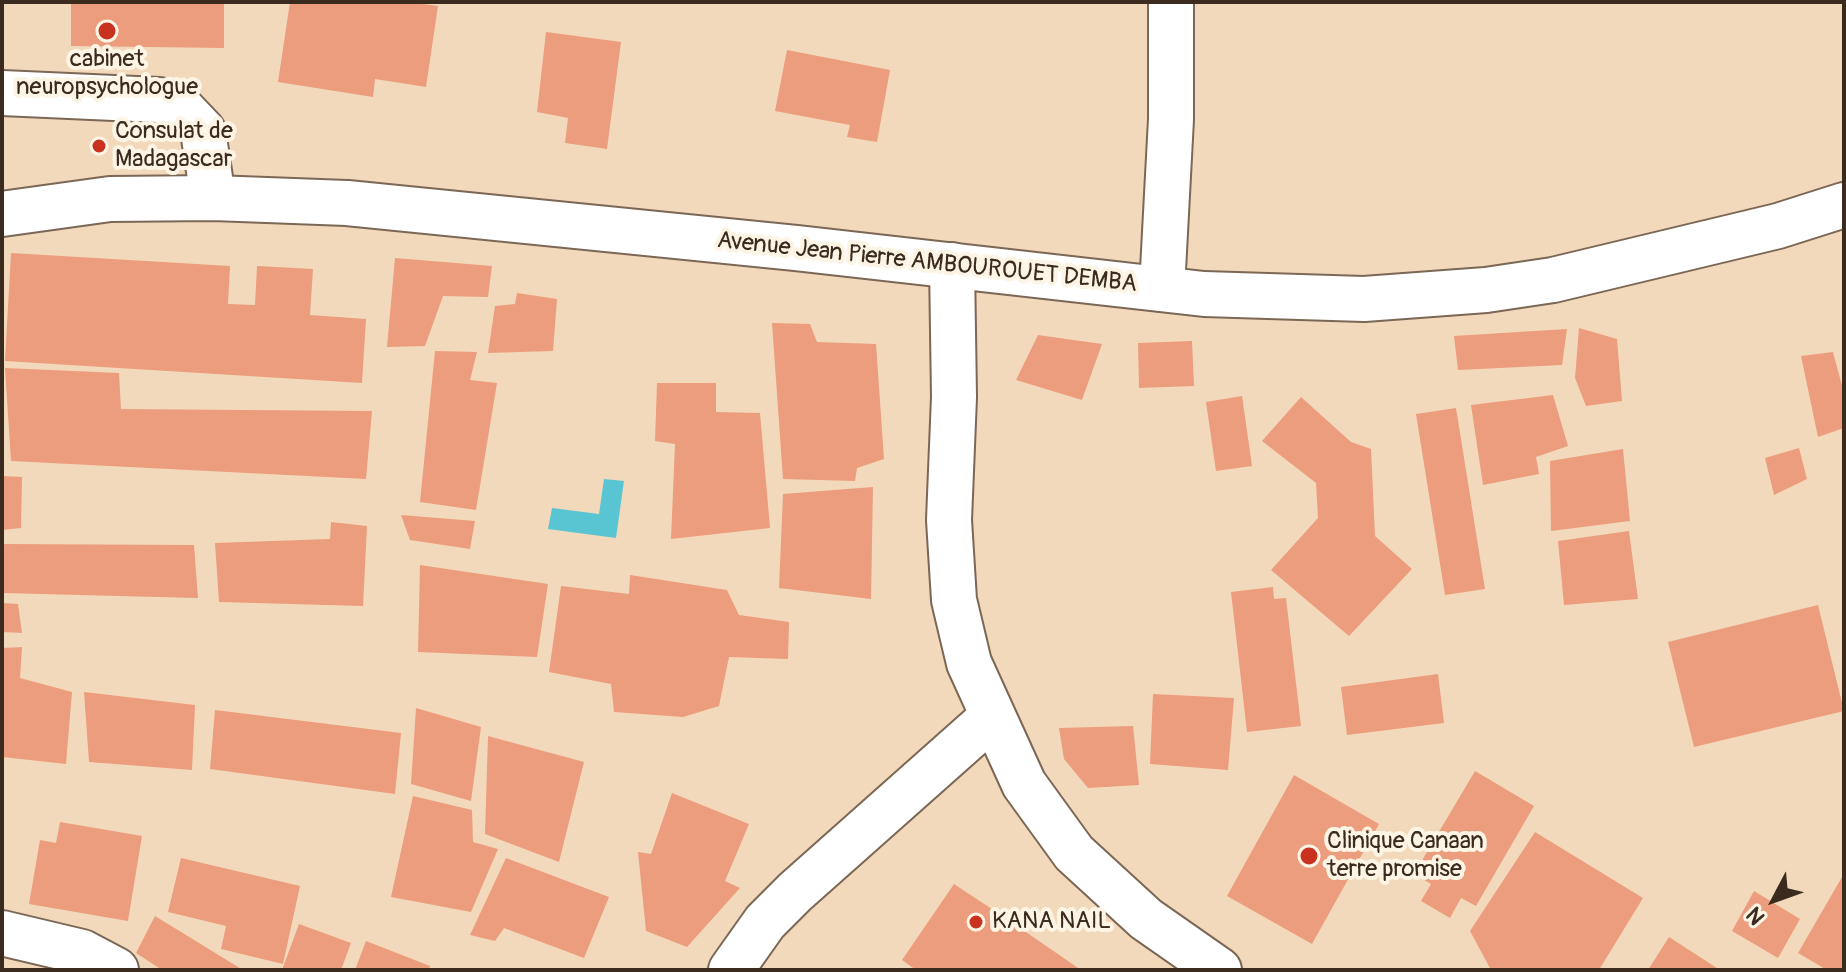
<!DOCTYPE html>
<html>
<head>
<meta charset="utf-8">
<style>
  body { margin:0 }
  #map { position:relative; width:1846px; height:972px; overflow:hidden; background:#f3d9bb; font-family:Pangolin,sans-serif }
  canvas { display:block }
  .frame { position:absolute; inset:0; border:4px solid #3b2a1e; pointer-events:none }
  .north { position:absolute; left:1734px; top:860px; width:80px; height:80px; -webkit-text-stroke:6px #fcf5e5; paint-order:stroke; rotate:229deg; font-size:22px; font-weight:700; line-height:32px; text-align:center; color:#3b2a1e }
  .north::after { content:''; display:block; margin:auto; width:28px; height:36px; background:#3b2a1e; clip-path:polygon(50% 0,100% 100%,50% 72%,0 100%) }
</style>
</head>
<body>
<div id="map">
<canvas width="1846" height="972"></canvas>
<div class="frame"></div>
<div class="north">N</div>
</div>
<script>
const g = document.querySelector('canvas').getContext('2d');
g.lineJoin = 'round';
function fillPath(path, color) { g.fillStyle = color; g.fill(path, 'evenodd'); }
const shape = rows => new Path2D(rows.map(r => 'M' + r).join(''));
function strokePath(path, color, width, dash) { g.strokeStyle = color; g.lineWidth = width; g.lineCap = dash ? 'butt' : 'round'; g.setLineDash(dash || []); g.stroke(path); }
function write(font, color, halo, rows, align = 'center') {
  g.font = font + ' Pangolin,sans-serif'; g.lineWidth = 8; g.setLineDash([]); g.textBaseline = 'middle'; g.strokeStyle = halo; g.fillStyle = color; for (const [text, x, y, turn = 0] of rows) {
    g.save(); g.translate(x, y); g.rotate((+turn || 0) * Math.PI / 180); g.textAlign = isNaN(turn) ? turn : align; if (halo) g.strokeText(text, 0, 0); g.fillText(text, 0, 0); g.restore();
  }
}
fillPath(shape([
  [604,479,624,481,616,538,548,529,552,508,599,514]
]), '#59c5d3');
fillPath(shape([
  [71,2,224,2,224,48,71,46],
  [290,2,409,2,438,6,426,87,375,79,373,97,278,82],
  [546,32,621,42,607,149,565,143,568,118,537,112],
  [787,50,890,70,877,142,847,137,850,125,775,111],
  [11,253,230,266,228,304,255,305,257,266,313,269,310,315,366,319,362,383,5,361],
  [395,258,492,266,488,297,443,296,425,346,387,347],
  [517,293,557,299,553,351,488,353,495,306,515,304],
  [772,323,810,324,817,342,876,344,884,459,857,468,855,481,783,479],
  [1579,328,1617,339,1622,401,1586,406,1575,378],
  [1567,329,1562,365,1458,370,1454,336],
  [1038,335,1102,344,1082,400,1016,380],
  [1192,341,1194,386,1139,388,1138,343],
  [435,351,477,352,470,380,497,383,476,510,420,502],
  [1833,352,1844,393,1844,428,1818,437,1801,356],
  [5,368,119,373,121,409,372,411,366,479,11,461],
  [657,383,716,383,716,412,760,413,770,528,671,539,675,444,655,441],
  [1553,395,1568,446,1536,457,1539,474,1483,485,1471,405],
  [1242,396,1252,466,1216,471,1206,402],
  [1301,397,1351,442,1371,449,1375,536,1412,569,1349,636,1271,570,1318,518,1316,483,1262,441],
  [1456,408,1485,589,1445,595,1416,414],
  [1799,448,1807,479,1774,495,1765,458],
  [1623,449,1630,521,1551,531,1550,461],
  [2,476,22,477,21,528,2,530],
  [873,487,871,599,779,588,783,494],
  [401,515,475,521,470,549,410,540],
  [331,522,367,526,363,606,219,602,215,543,330,539],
  [1629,531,1638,599,1564,605,1558,541],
  [2,544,194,545,198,598,2,593],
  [420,565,548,584,537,657,418,652],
  [630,575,727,590,739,615,789,622,788,659,729,657,719,706,683,717,614,712,611,684,549,672,561,586,629,594],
  [1273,587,1274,599,1286,598,1301,726,1247,732,1231,592],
  [2,603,18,604,22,633,2,632],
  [1818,605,1844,711,1694,747,1668,642],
  [22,647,20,678,72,692,66,764,2,757,2,648],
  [1438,674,1444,723,1347,735,1341,687],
  [84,692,195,705,192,770,89,762],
  [1153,694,1234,698,1228,770,1150,764],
  [416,708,481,727,471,801,411,784],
  [215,710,401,733,395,794,210,769],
  [1133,726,1139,785,1088,788,1064,759,1059,728],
  [488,736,584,762,559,862,485,834],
  [1475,771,1534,806,1476,906,1461,898,1450,918,1421,901,1431,884,1414,874],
  [1294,775,1379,824,1312,944,1227,896],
  [672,793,749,824,725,881,740,888,687,947,646,931,638,852,651,854],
  [413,796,472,810,473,842,498,849,471,912,391,897],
  [60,822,142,836,128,921,29,904,40,840,56,843],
  [1535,832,1643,898,1599,970,1491,970,1470,931],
  [181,858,300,886,283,964,221,949,226,926,168,912],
  [506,858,609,897,584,958,504,928,495,941,470,935],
  [1842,877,1844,970,1827,970,1798,953],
  [954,884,1010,921,1081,970,916,970,902,960],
  [1754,891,1800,919,1778,958,1732,931],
  [155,916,243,970,162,970,136,953],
  [299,924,351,943,341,970,282,970],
  [1669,937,1720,970,1648,970],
  [366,941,430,966,429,970,355,970]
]), '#ec9d7d');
const minor = shape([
  [2,93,159,100,183,110,203,131,213,198],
  [952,265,954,397,949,520,954,600,969,663,1024,784,1074,853,1146,919,1219,970],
  [1162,289,1171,119,1171,2],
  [2,933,82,952,116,970],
  [731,970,765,922,795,892,992,717]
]);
const major = shape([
  [2,214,110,199,213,198,347,203,796,248,1204,294,1364,299,1486,290,1553,280,1778,226,1844,205]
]);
strokePath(minor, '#7b6755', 48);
strokePath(major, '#7b6755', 48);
strokePath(minor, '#fff', 44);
strokePath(major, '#fff', 44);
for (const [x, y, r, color] of [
  [107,31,10,"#c8321e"],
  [99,146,8,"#c8321e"],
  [1309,856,10,"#c8321e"],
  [976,922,8,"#c8321e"]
]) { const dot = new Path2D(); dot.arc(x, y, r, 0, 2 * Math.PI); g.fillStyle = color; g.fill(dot); strokePath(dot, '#fcf5e5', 3); }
write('24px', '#3b2a1e', '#fcf5e5', [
  ["cabinet",107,60,"center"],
  ["neuropsychologue",107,88,"center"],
  ["Consulat de",115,132],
  ["Madagascar",115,160],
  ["Clinique Canaan",1327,842],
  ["terre promise",1327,870],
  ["KANA NAIL",992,922]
], 'left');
write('24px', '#3b2a1e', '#fcf5e5', [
  ["Avenue Jean Pierre AMBOUROUET DEMBA",927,263,6]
]);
</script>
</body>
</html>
